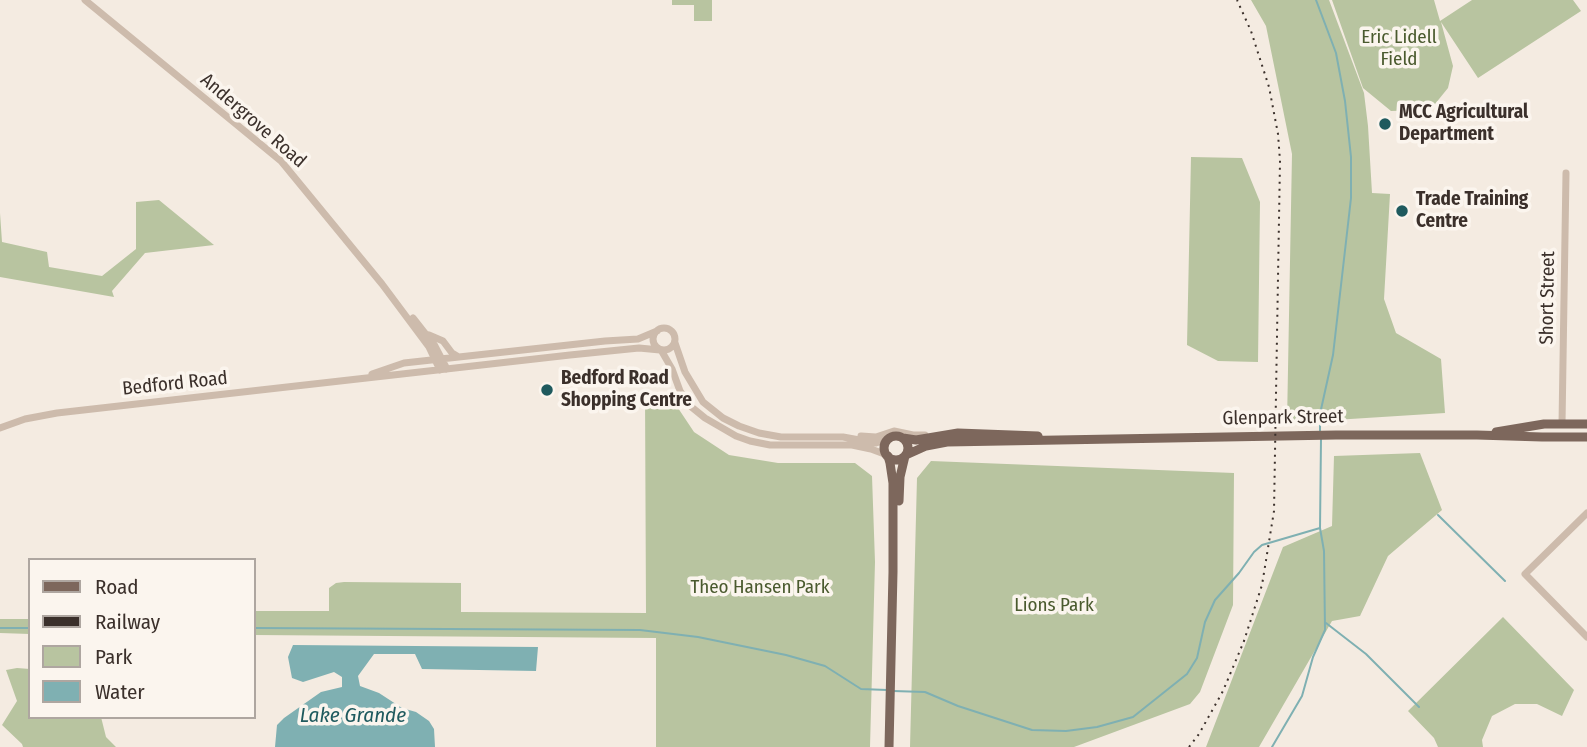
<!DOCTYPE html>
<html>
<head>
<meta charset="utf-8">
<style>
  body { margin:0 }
  #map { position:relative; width:1587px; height:747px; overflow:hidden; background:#f4ebe1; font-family:"Fira Sans Condensed",sans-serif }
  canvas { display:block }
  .legend { position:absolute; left:28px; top:558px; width:228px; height:161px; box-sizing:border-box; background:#fbf5ee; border:2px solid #aea6a0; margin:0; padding:9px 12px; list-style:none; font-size:21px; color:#3b302b }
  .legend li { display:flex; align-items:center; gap:14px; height:35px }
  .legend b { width:35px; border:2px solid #aea6a0 }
</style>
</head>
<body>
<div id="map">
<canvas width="1587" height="747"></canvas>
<ul class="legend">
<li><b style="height:9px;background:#7d675c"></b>Road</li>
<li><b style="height:9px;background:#3b302b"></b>Railway</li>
<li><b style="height:19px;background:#b8c4a0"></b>Park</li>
<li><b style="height:19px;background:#7fb0b2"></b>Water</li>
</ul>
</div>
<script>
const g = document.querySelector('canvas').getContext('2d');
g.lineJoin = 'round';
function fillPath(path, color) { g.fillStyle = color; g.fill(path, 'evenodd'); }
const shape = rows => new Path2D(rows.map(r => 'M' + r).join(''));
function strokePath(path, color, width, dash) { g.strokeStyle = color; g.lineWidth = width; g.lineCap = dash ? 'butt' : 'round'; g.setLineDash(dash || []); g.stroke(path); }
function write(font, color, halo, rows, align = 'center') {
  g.font = font + ' "Fira Sans Condensed",sans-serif'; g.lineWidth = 7; g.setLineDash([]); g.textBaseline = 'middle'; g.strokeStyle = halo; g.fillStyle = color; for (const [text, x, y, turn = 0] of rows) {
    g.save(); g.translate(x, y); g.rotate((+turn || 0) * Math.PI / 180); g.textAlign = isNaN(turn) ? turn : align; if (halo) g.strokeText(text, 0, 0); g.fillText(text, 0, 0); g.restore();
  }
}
fillPath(shape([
  [672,0,712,0,712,21,694,21,694,5,672,5],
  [1251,0,1329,0,1364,93,1368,126,1372,193,1390,194,1384,299,1396,333,1441,359,1445,413,1287,423,1292,154,1266,26],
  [1332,0,1434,0,1440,21,1472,0,1573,0,1581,11,1478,78,1441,22,1453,66,1448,88,1435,104,1422,110,1391,111,1363,88],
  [1191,157,1242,158,1260,202,1258,362,1218,361,1187,345],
  [159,200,214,245,145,253,112,291,114,297,0,277,0,213,2,242,47,252,49,267,102,276,136,249,136,202],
  [654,392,670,396,694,432,729,455,778,463,855,463,872,476,875,562,870,747,656,747,656,638,254,635,254,611,329,611,329,588,336,583,344,582,461,583,461,612,646,613,645,393],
  [1420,453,1442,510,1388,556,1360,616,1332,621,1259,747,1206,747,1283,547,1332,526,1334,456],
  [931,461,1234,473,1233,605,1200,692,1190,704,1074,747,910,747,917,478],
  [1503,617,1574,690,1562,716,1537,704,1515,704,1492,716,1482,740,1483,747,1438,747,1434,738,1408,711],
  [0,619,30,619,30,634,0,633],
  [17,668,30,669,30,717,101,717,106,737,116,747,23,747,22,744,2,725,17,701,6,670]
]), '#b8c4a0');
fillPath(shape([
  [293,645,538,647,536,671,422,669,415,654,374,654,358,676,360,686,379,693,402,708,416,712,429,721,434,729,435,747,275,747,277,725,284,718,321,692,342,687,342,677,334,672,303,682,292,678,288,657]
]), '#7fb0b2');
strokePath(shape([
  [1316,0,1336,53,1345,101,1351,157,1351,198,1333,355,1320,414,1320,433],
  [1438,515,1505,581],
  [1326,623,1366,654,1419,707],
  [0,628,30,628],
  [254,628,640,630,698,637,786,655,825,666,861,689,887,690],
  [893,691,925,692,958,706,1032,730,1066,731,1097,727,1133,717,1187,674,1197,658,1205,622,1215,600,1239,573,1254,552,1262,545,1320,528],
  [1272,747,1302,696,1313,657,1325,630,1324,551,1320,528,1321,439]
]), '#7fb0b2', 2);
strokePath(shape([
  [85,0,281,161,382,284,429,347,440,370],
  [413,318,435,346,447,369],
  '653 339a11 11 0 1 1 22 0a11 11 0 1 1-22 0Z',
  [429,335,443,341,452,353,457,356],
  [675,343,685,372,703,402,723,418,739,426,759,433,781,437,843,437,876,443,888,439],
  [661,350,672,369,680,391,689,405,705,418,736,436,750,441,770,445,852,445,871,449,887,455],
  [372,374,404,363,605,341,638,339,657,331],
  [1562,424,1566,173],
  [0,428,25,419,57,413,570,355,639,348,660,350],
  [861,436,876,437,894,431,913,435,925,435],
  [1587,513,1525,574,1587,637]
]), '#cdbbac', 7);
strokePath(shape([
  [1496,432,1544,424,1587,424],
  '884 448a12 12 0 1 1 24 0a12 12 0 1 1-24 0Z',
  [903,438,916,440,958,433,1038,436],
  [906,455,926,446,947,442,1336,435,1477,435,1542,437,1587,437],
  [888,456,890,463,893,483,893,572,889,747],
  [899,501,900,477,905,456]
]), '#7d675c', 9);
strokePath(shape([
  [1189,747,1199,734,1223,691,1244,641,1262,585,1274,511,1280,161,1278,134,1269,87,1251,31,1237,0]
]), '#3b302b', 2, [2, 5]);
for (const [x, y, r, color] of [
  [1385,124,7,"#1f5a5e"],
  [1402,211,7,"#1f5a5e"],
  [547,390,7,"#1f5a5e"]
]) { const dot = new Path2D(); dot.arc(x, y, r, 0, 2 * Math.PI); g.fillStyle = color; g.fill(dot); strokePath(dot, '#fbf5ee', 2.5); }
write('19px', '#4a5a2e', '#fbf5ee', [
  ["Eric Lidell",1399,38],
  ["Field",1399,60],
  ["Theo Hansen Park",760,588],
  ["Lions Park",1054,606]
]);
write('bold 19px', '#3b302b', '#fbf5ee', [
  ["MCC Agricultural",1399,113],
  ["Department",1399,135],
  ["Trade Training",1416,200],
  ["Centre",1416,222],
  ["Bedford Road",561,379],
  ["Shopping Centre",561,401]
], 'left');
write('19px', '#3b302b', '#fbf5ee', [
  ["Andergrove Road",253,121,41],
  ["Short Street",1548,298,-89],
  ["Bedford Road",175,384,-6],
  ["Glenpark Street",1283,418,-1]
]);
write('italic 21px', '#1f5a5e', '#fbf5ee', [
  ["Lake Grande",353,716]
]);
</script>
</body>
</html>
